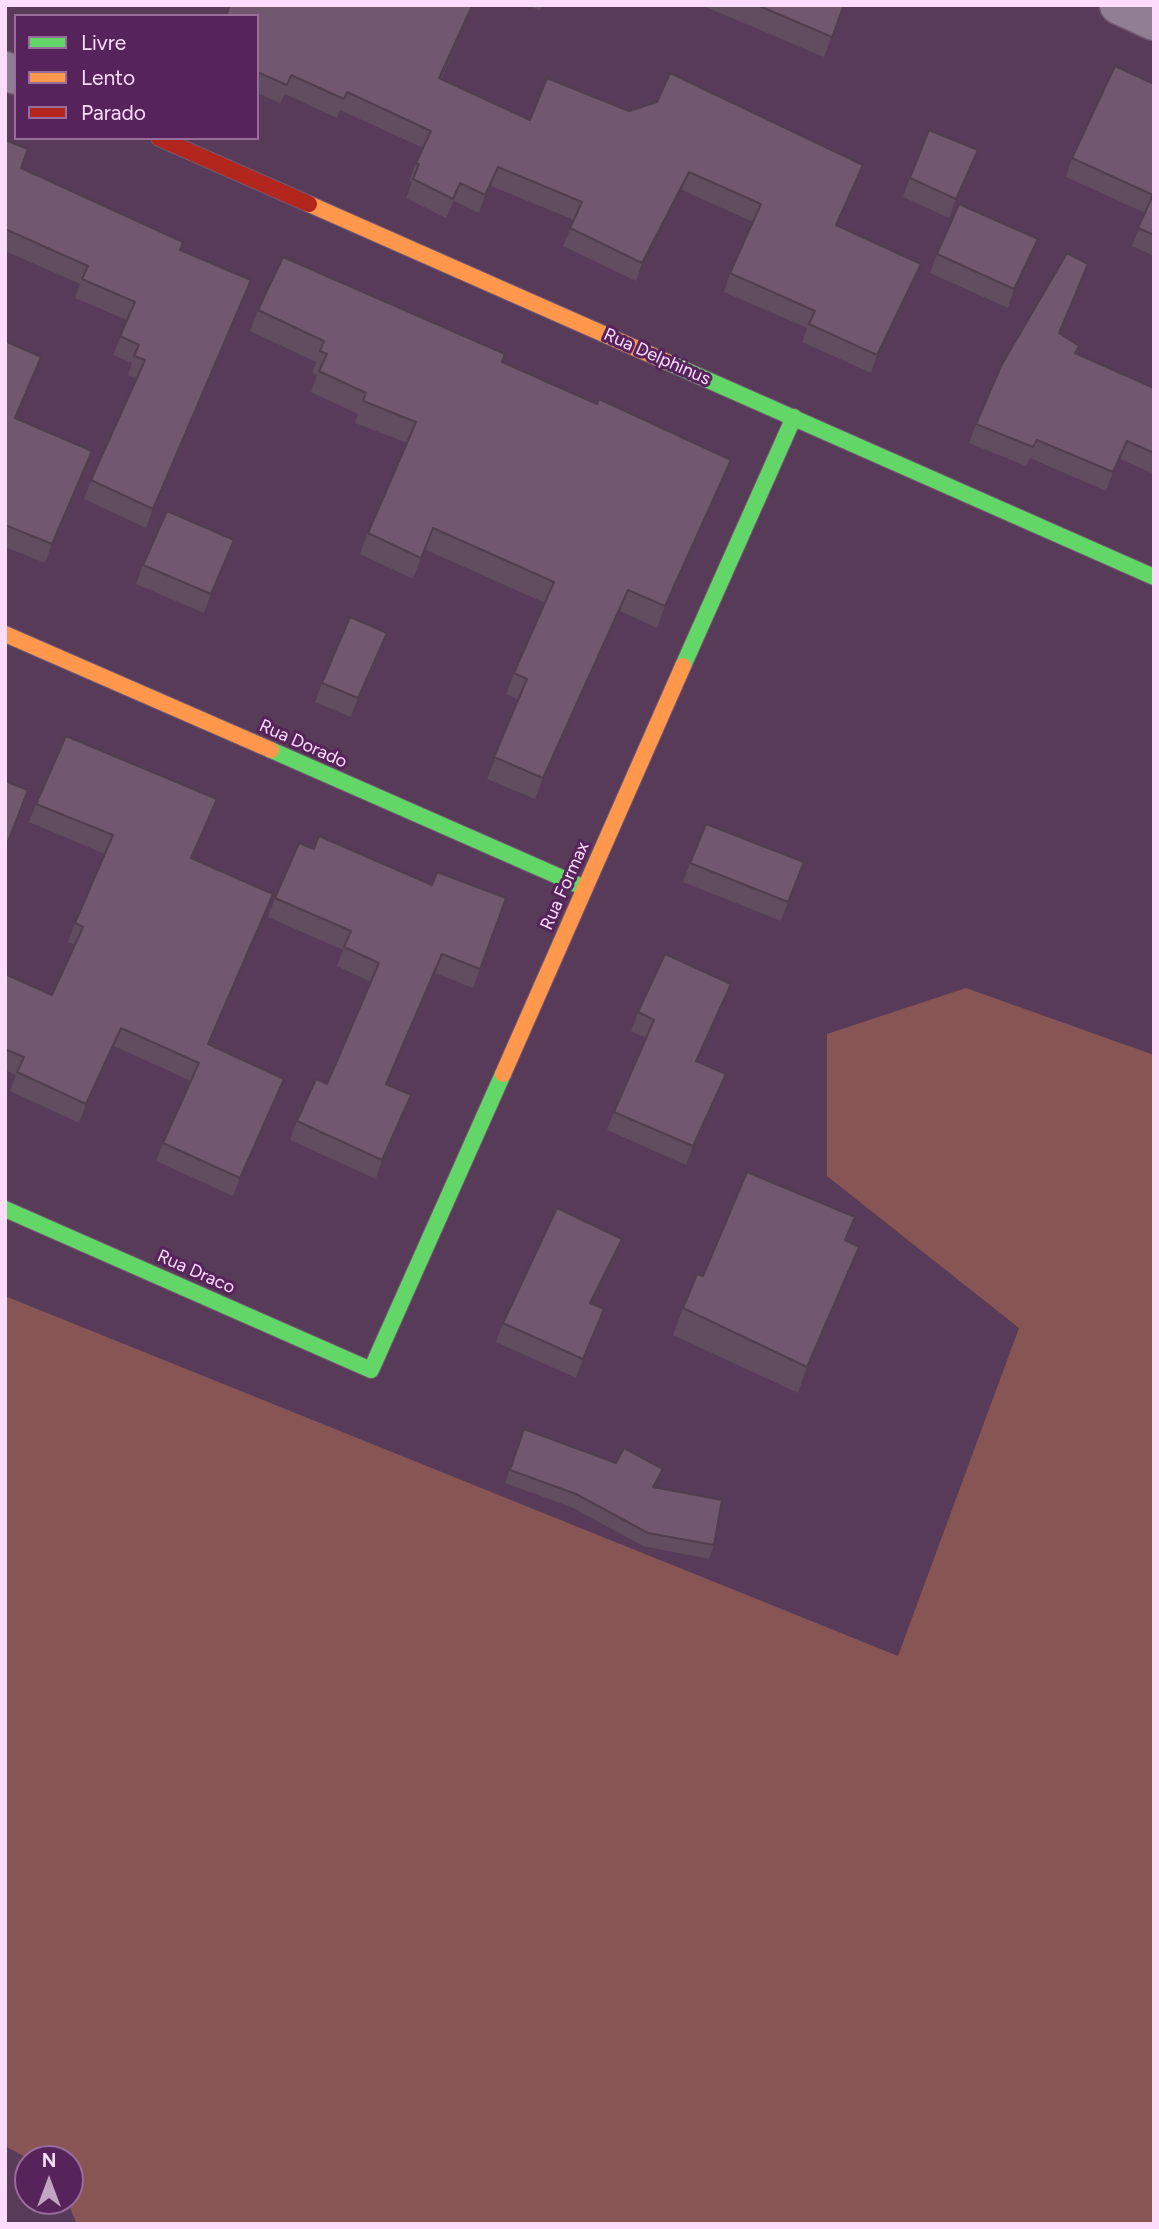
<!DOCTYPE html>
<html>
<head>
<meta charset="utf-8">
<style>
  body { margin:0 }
  #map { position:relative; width:1159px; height:2229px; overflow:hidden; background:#573b59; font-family:Figtree,sans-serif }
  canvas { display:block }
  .frame { position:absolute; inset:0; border:7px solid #fbdcfd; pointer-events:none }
  .legend { position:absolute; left:14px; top:14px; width:245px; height:126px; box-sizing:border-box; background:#56235a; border:2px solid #986d9b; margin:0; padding:9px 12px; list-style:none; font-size:21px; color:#fbdcfd }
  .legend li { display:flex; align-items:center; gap:14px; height:35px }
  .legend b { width:35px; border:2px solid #986d9b }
  .north { position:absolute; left:14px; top:2145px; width:70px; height:70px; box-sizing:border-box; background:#56235a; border:2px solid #986d9b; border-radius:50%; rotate:0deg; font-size:19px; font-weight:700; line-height:28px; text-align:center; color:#fbdcfd }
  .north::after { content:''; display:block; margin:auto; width:24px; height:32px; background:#c2a4c4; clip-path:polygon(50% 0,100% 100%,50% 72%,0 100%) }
</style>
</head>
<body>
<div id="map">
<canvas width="1159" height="2229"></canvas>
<div class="frame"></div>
<ul class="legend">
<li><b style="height:9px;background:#63d668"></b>Livre</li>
<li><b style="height:9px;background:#ff974d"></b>Lento</li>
<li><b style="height:9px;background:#b3261e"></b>Parado</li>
</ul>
<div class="north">N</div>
</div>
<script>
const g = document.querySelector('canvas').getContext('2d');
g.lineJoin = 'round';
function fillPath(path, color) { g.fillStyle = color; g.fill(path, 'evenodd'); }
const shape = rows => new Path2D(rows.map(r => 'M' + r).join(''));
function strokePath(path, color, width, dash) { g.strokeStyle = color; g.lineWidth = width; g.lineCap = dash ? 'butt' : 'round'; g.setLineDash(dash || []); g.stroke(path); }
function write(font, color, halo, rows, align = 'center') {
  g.font = font + ' Figtree,sans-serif'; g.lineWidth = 6; g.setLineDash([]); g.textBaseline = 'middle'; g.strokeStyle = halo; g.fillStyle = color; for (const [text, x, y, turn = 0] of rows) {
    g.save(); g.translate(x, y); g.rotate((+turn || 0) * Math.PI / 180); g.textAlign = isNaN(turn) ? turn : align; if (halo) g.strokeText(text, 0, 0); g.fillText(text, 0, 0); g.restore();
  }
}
fillPath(shape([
  [966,988,1154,1055,1154,2224,77,2224,67,2201,70,2201,70,2159,29,2159,5,2146,5,1296,898,1656,1019,1328,827,1176,827,1034]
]), '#855');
const street = shape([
  [1119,5,1154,21],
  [5,71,16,75]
]);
const fast = shape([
  [667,362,1154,577],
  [683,666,794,417],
  [271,750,585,888],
  [5,1209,371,1370,503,1074]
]);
const slow = shape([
  [309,204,667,362],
  [5,634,271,750],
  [503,1074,683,666]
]);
const jam = shape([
  [159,138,309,204]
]);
strokePath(street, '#715872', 41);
strokePath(fast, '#715872', 18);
strokePath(slow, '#715872', 18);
strokePath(jam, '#715872', 18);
strokePath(street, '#927e94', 38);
strokePath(fast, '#63d668', 16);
strokePath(slow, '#ff974d', 16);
strokePath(jam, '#b3261e', 16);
fillPath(shape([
  [528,5,543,5,540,11],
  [701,5,844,5,824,57],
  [472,6,466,25,441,79,530,120,629,111,856,184,837,226,921,264,914,282,871,373,802,342,807,328,724,292,730,273,753,222,682,190,636,281,563,246,574,220,491,186,479,213,454,201,446,218,406,198,412,182,409,181,416,163,423,148,340,110,337,118,285,94,280,103,257,93,257,16],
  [1154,84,1154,256,1132,246,1145,213,1066,177,1072,158],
  [5,140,22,168,180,251,244,299,146,528,84,499,91,480,136,379,128,375,132,363,113,355,127,320,75,298,80,284,5,251],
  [971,169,949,218,903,197,910,178],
  [937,254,1031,258,1008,308,930,273],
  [1082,282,1060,334,1079,346,1076,354,1154,388,1154,474,1120,459,1106,491,1030,458,1026,466,969,443,976,424],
  [258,310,502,363,723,481,657,628,620,611,535,799,487,779,519,700,506,694,514,673,545,603,426,550,413,579,360,554,368,533,407,443,355,423,358,414,311,392,317,375,312,373,316,362,250,331],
  [5,341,41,357,16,419,92,451,86,470,45,563,5,547],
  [234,540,204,613,136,584,143,565],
  [387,633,380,652,351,717,315,702,322,683],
  [217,799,192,859,267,913,209,1045,284,1079,277,1098,233,1196,156,1161,163,1143,191,1081,114,1046,79,1123,10,1091,16,1075,5,1070,5,974,52,995,75,945,68,942,75,923,105,854,29,822,36,804],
  [314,849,432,885,506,898,473,988,435,973,387,1084,404,1114,376,1179,290,1140,297,1121,327,1084,371,982,337,966,343,950,268,917,275,898],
  [804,862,781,921,683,882,690,863],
  [731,984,724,1003,697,1062,719,1093,686,1165,607,1130,614,1112,646,1038,631,1031,638,1012],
  [855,1217,846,1241,849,1273,798,1393,673,1335,683,1308,703,1276],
  [622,1239,615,1258,592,1304,597,1328,576,1378,496,1342,503,1323],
  [524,1429,616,1463,663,1469,655,1488,714,1545,709,1559,643,1546,571,1507,505,1483]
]), '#624c5f');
fillPath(shape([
  [472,6,466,25,432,96,439,78],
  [978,150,971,169,949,218,956,199],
  [863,165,856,184,829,244,836,225],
  [498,167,491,186,479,213,485,195],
  [689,172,682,190,636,281,642,263],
  [1038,239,1031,258,1008,308,1014,289],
  [921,264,914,282,871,373,877,355],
  [1088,264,1082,282,1053,352,1059,333],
  [251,280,244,299,146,528,153,509],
  [41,357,34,376,8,437,15,418],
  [1127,441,1120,459,1106,491,1113,472],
  [92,451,86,470,45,563,52,544],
  [731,460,723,481,657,628,665,606],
  [433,528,426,550,413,579,421,558],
  [234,540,227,559,204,613,211,594],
  [628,590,620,611,535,799,543,778],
  [387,633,380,652,351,717,358,698],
  [217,799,210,817,184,877,191,858],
  [804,862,798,881,781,921,788,902],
  [273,894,267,913,201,1063,208,1044],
  [442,954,435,973,379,1103,386,1084],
  [731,984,724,1003,689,1080,696,1061],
  [121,1028,114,1046,79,1123,86,1104],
  [726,1074,719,1093,686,1165,693,1146],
  [284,1079,277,1098,233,1196,240,1178],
  [411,1095,404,1114,376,1179,382,1160],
  [622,1239,615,1258,583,1322,590,1303],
  [859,1247,849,1273,798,1393,807,1367],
  [604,1309,597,1328,576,1378,583,1359],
  [663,1469,658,1482,648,1500,653,1487]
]), '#503e4d');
const building = shape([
  [230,5,470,5,472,6,439,78,530,120,547,78,629,111,657,102,670,73,863,165,836,225,921,264,877,355,809,324,815,311,730,273,761,204,689,172,642,263,570,228,582,202,498,167,485,195,460,183,453,199,413,179,419,164,416,163,431,131,347,92,344,99,291,75,287,85,257,72,257,16,226,16,230,5],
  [757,5,844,5,832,37,757,5],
  [1115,66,1154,84,1154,235,1138,228,1153,195,1072,158,1115,66],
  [929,130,978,150,956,199,910,178,929,130],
  [5,140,28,149,21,168,183,242,180,250,251,280,153,509,91,480,145,360,134,356,139,345,120,336,135,302,82,279,88,266,5,229,5,140],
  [959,204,1038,239,1014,289,937,254,959,204],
  [1067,253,1088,264,1059,333,1079,346,1075,353,1154,388,1154,453,1127,441,1113,472,1037,440,1033,447,976,424,1001,366,1067,253],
  [283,257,505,354,502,362,597,404,599,399,731,460,665,606,628,590,543,778,494,757,527,679,514,673,554,582,433,528,421,558,368,533,416,422,363,401,366,393,319,371,327,354,320,351,324,341,258,310,283,257],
  [5,341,41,357,15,418,92,451,52,544,5,525,5,341],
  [167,511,234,540,211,594,143,565,167,511],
  [350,617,387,633,358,698,322,683,350,617],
  [66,736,217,799,191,858,273,894,208,1044,284,1079,240,1178,163,1143,199,1063,121,1028,86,1104,17,1072,24,1057,5,1049,5,974,52,995,83,927,75,923,113,835,36,804,66,736],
  [5,781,28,790,5,849,5,781],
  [706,824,804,862,788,902,690,863,706,824],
  [319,836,432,885,437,872,506,898,480,969,442,954,386,1084,411,1095,382,1160,297,1121,316,1079,327,1084,379,963,344,947,351,931,275,898,299,843,314,849,319,836],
  [665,954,731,984,696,1061,726,1074,693,1146,614,1112,654,1020,638,1012,665,954],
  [747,1172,855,1217,845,1240,859,1247,807,1367,683,1308,697,1274,703,1276,747,1172],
  [557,1208,622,1239,590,1303,604,1309,583,1359,503,1323,557,1208],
  [524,1429,616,1463,624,1448,663,1469,653,1487,722,1500,714,1545,648,1533,576,1494,510,1470,524,1429]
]);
fillPath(building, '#72586e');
strokePath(building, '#503e4d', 2);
write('18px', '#fbdcfd', '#56235a', [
  ["Rua Delphinus",657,357,24],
  ["Rua Dorado",303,744,24],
  ["Rua Formax",565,886,-66],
  ["Rua Draco",196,1272,24]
]);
</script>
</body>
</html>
